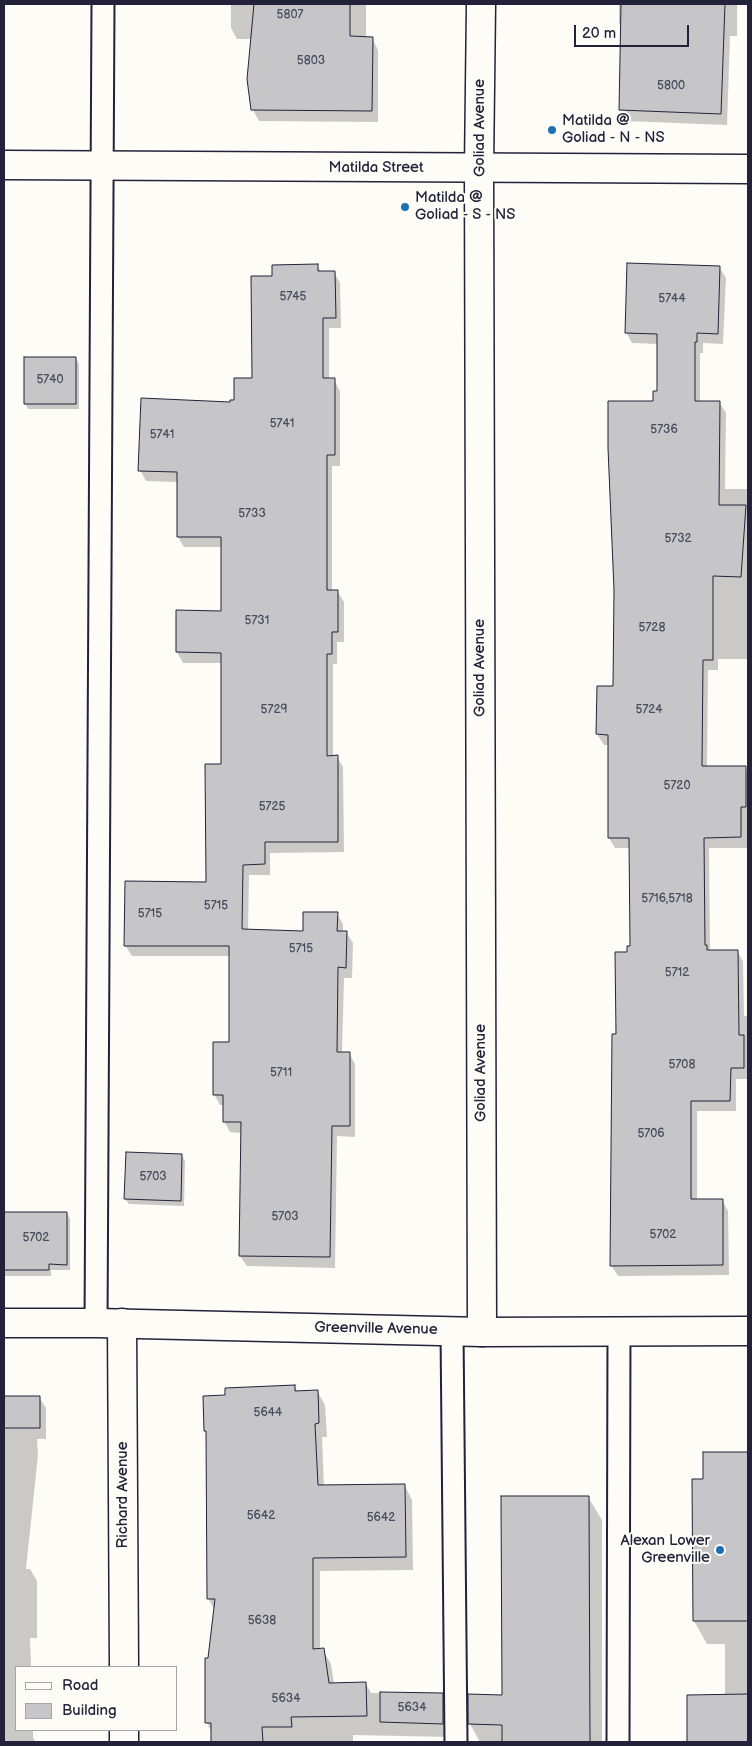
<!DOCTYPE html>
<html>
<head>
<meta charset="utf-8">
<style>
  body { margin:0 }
  #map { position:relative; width:752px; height:1746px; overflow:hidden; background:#fdfcf7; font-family:"Balsamiq Sans",sans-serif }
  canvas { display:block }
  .frame { position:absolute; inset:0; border:5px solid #22223b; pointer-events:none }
  .legend { position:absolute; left:15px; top:1666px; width:162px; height:65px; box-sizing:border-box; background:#fdfcf7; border:1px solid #a5a5ac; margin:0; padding:6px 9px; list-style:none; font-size:15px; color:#22223b }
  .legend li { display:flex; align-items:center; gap:10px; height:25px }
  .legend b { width:25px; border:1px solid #a5a5ac }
  .scale { position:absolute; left:574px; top:25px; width:115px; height:22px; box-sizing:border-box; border:2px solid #22223b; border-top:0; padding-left:6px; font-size:15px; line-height:18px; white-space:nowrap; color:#22223b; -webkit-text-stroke:4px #fdfcf7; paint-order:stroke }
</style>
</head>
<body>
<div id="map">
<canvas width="752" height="1746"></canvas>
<div class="frame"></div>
<ul class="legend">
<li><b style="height:6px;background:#fdfcf7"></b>Road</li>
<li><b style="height:14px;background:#c6c6c8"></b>Building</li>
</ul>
<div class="scale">20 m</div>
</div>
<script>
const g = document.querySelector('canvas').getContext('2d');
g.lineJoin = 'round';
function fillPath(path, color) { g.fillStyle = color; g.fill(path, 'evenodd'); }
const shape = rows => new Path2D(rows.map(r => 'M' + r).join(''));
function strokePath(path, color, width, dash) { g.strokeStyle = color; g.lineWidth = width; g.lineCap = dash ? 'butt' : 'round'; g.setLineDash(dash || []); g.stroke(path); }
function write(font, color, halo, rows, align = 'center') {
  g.font = font + ' "Balsamiq Sans",sans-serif'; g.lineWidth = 4; g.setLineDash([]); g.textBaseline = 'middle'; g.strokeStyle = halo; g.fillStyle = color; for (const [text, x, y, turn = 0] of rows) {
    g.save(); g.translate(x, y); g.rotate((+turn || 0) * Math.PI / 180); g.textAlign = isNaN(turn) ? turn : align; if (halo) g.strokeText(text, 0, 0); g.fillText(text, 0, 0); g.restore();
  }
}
fillPath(shape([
  [231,4,366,4,366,38,372,38,378,50,378,122,259,121,253,110,252,39,237,39,231,28],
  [619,4,737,4,737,36,730,36,727,125,626,121,620,110,622,28,619,23],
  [317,265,321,272,334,272,340,283,341,328,329,328,329,380,334,380,340,391,340,466,332,466,332,591,337,591,344,602,344,642,337,642,337,664,333,664,333,757,337,757,343,767,344,852,270,853,270,875,249,875,248,931,304,932,337,914,343,924,343,932,346,932,353,943,352,978,344,978,342,1053,349,1053,355,1064,355,1137,337,1136,335,1268,247,1266,240,1256,242,1133,230,1132,224,1121,224,1105,220,1105,214,1094,230,1044,230,956,132,956,125,945,208,883,223,765,223,663,183,663,177,652,177,612,223,612,223,547,184,547,178,537,178,482,146,481,140,470,235,401,253,380,274,277],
  [719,267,726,278,723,344,703,343,703,353,700,353,700,402,719,402,726,413,725,489,748,489,748,659,718,659,718,670,708,670,707,767,745,767,748,773,748,817,747,817,747,848,709,848,710,951,737,951,743,961,744,1016,748,1016,748,1079,736,1079,736,1111,697,1111,697,1200,722,1200,728,1211,729,1275,618,1276,611,1265,617,1035,628,953,631,947,630,848,615,848,609,838,609,745,604,745,597,734,614,687,654,402,658,393,658,344,632,343,626,332],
  [76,358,79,364,79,409,28,409,25,403],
  [182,1155,185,1161,184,1206,129,1204,125,1199],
  [4,1213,67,1213,70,1219,70,1270,51,1270,51,1276,4,1276],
  [295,1387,298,1392,317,1391,325,1405,327,1437,322,1437,324,1487,405,1486,412,1500,413,1570,320,1571,320,1650,323,1650,331,1664,334,1684,366,1684,371,1693,442,1694,450,1708,451,1737,353,1735,353,1742,212,1742,212,1733,207,1723,206,1659,209,1659,215,1611,208,1598,207,1434,205,1430,226,1396],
  [4,1397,39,1397,46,1408,46,1439,37,1439,38,1455,26,1569,30,1569,37,1581,37,1638,30,1638,31,1667,16,1667,16,1730,33,1730,33,1737,35,1742,4,1742],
  [704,1453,748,1453,748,1742,688,1742,688,1696,725,1696,725,1644,707,1644,694,1621,693,1480,704,1480],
  [588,1497,602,1520,602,1742,480,1742,470,1724,469,1695,503,1696]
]), '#0003');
const building = shape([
  [254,4,350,4,350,36,373,37,372,111,251,110,247,79,254,4],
  [621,4,725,4,721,114,619,110,621,4],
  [627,263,720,266,718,334,697,333,697,342,695,342,695,401,720,401,719,505,746,505,741,577,713,576,713,660,703,660,702,766,746,766,746,807,741,807,741,837,704,838,705,945,707,945,707,950,738,950,739,1035,744,1035,744,1068,731,1068,730,1101,691,1101,691,1199,723,1199,723,1265,610,1266,612,1034,616,1034,615,952,627,952,627,946,630,946,629,838,608,838,608,735,596,734,597,686,613,686,614,590,608,448,608,401,653,401,653,391,657,391,657,334,625,333,627,263],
  [318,264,318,271,335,271,336,318,323,318,323,378,335,378,335,455,327,455,327,590,338,590,338,632,332,632,332,654,327,654,327,756,338,755,338,842,265,842,265,864,243,865,242,929,303,931,303,912,338,912,337,931,347,931,346,968,338,967,337,1052,350,1052,350,1126,332,1126,330,1257,239,1256,241,1122,223,1122,223,1095,213,1095,213,1042,229,1042,229,946,124,946,125,881,206,882,205,764,221,764,221,653,176,652,176,610,221,611,221,537,177,537,177,472,138,471,141,398,230,402,230,400,234,400,234,378,252,378,251,276,272,276,272,265,318,264],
  [24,357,76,357,76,404,24,404,24,357],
  [126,1152,182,1154,181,1201,124,1199,126,1152],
  [4,1212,67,1212,67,1265,49,1264,49,1270,4,1270,4,1212],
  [295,1385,295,1391,318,1390,319,1423,315,1424,318,1485,405,1484,406,1557,313,1558,313,1649,324,1648,329,1683,366,1682,367,1716,291,1717,292,1727,262,1727,263,1742,211,1742,211,1723,205,1723,205,1658,208,1658,215,1599,207,1599,206,1431,204,1431,203,1396,225,1395,225,1388,295,1385],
  [4,1396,40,1396,40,1428,4,1428,4,1396],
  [703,1452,748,1452,748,1621,693,1621,692,1479,703,1479,703,1452],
  [501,1496,589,1496,590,1742,502,1742,502,1725,468,1724,468,1694,502,1695,501,1496],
  [380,1692,443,1693,443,1724,380,1722,380,1692],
  [748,1694,748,1742,687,1742,687,1695,748,1694]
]);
fillPath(building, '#c6c6c8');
strokePath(building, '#22223b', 1);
const service = shape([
  [96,1323,103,4],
  [452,1331,456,1742],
  [618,1742,619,1331]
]);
const minor = shape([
  [481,4,479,169,482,1332],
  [122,1323,124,1667],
  [124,1730,124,1742]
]);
const tertiary = shape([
  [4,165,748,169]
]);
const secondary = shape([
  [4,1323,96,1323,482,1332,748,1331]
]);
strokePath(service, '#22223b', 25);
strokePath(minor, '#22223b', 31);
strokePath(tertiary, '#22223b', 31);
strokePath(secondary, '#22223b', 31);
strokePath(service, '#fdfcf7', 21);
strokePath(minor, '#fdfcf7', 28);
strokePath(tertiary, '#fdfcf7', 28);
strokePath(secondary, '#fdfcf7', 28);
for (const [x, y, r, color] of [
  [552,130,5,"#1f6fb2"],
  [405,207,5,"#1f6fb2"],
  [720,1550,5,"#1f6fb2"]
]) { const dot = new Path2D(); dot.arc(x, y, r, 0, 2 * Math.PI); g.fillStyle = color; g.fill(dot); strokePath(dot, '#fdfcf7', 2); }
write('12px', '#4b4b5e', null, [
  ["5807",290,15],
  ["5803",311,61],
  ["5800",671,86],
  ["5745",293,297],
  ["5744",672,299],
  ["5740",50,380],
  ["5741",282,424],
  ["5736",664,430],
  ["5741",162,435],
  ["5733",252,514],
  ["5732",678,539],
  ["5731",257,621],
  ["5728",652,628],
  ["5729",274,710],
  ["5724",649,710],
  ["5720",677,786],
  ["5725",272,807],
  ["5716,5718",667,899],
  ["5715",216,906],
  ["5715",150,914],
  ["5715",301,949],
  ["5712",677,973],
  ["5708",682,1065],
  ["5711",281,1073],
  ["5706",651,1134],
  ["5703",153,1177],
  ["5703",285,1217],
  ["5702",663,1235],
  ["5702",36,1238],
  ["5644",268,1413],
  ["5642",261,1516],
  ["5642",381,1518],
  ["5638",262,1621],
  ["5634",286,1699],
  ["5634",412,1708]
]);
write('15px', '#22223b', '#fdfcf7', [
  ["Matilda @",562,121],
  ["Goliad - N - NS",562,138],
  ["Matilda @",415,198],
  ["Goliad - S - NS",415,215],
  ["Alexan Lower",710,1541,"right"],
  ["Greenville",710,1558,"right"]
], 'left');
write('15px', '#22223b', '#fdfcf7', [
  ["Goliad Avenue",480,128,-90],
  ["Matilda Street",376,168],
  ["Goliad Avenue",480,668,-90],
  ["Goliad Avenue",481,1073,-90],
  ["Greenville Avenue",376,1329,1],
  ["Richard Avenue",123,1495,-90]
]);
</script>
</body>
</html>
